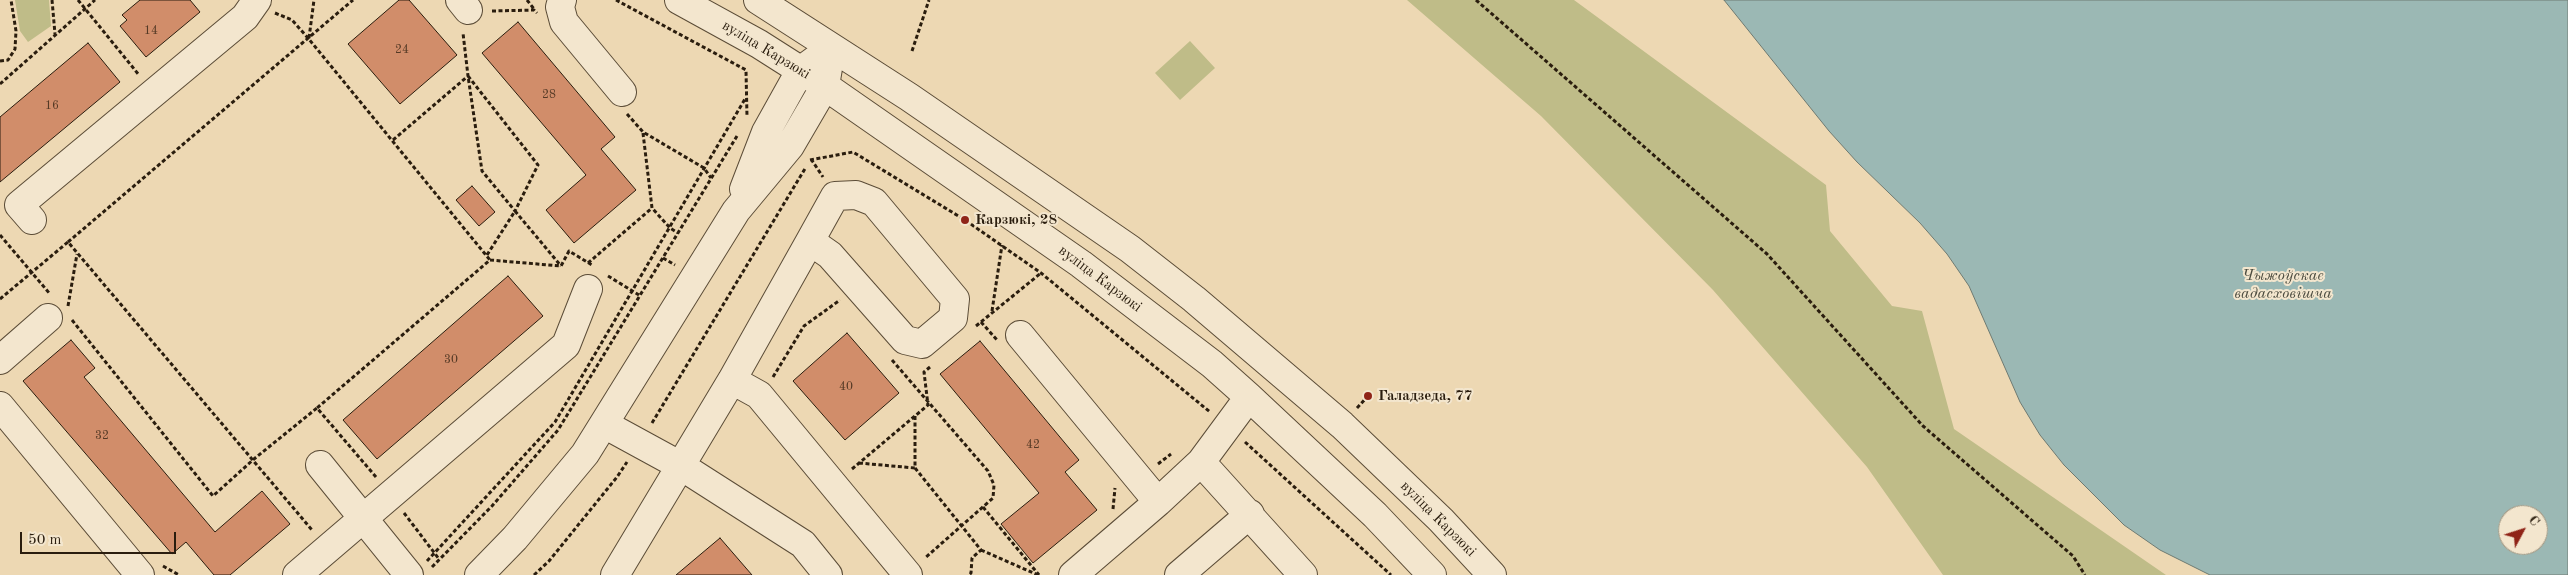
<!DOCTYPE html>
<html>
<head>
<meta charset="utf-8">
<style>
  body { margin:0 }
  #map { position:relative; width:2568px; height:575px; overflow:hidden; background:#edd8b3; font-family:"Old Standard TT",serif }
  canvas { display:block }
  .north { position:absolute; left:2498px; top:505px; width:50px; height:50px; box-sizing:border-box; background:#f3e6ce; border:1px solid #a39681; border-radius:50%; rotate:50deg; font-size:14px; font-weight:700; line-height:20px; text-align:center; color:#2a1d0e }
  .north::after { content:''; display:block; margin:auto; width:18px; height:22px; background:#8f2418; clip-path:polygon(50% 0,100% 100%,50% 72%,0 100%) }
  .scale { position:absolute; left:20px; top:532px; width:156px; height:22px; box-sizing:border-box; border:2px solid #2a1d0e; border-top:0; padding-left:6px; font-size:15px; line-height:18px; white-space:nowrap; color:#2a1d0e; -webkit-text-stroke:4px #f3e6ce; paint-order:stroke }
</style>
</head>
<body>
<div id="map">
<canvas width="2568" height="575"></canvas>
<div class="north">С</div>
<div class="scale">50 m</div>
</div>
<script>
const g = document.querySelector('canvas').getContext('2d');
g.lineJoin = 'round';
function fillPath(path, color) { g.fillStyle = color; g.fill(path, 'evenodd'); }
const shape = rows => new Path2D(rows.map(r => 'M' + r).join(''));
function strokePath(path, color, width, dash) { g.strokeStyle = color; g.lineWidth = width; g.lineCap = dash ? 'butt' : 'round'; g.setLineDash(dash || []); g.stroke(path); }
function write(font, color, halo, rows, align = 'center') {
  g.font = font + ' "Old Standard TT",serif'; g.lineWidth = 4; g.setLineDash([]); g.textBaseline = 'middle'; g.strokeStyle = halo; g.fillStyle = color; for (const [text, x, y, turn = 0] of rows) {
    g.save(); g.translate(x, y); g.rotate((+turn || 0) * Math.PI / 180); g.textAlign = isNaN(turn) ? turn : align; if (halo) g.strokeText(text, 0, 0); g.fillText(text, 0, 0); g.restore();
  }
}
fillPath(shape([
  [15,0,49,0,51,26,28,42,20,31],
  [1407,0,1574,0,1826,185,1830,231,1892,306,1922,311,1954,429,2166,575,1943,575,1867,467,1713,290,1541,116],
  [1190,41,1215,68,1180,100,1155,73]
]), '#bfbc88');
const water = shape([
  [1724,0,2568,0,2568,575,2210,575,2160,550,2124,525,2064,465,2040,435,2020,402,1969,286,1947,254,1920,223,1857,162,1829,131,1724,0],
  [2508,515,2538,515,2538,545,2508,545,2508,515]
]);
fillPath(water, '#9bb8b4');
strokePath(water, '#6e7a72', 1);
const building = shape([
  [140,0,190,0,200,12,146,57,120,26,127,20,122,15,140,0],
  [399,0,409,0,457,55,400,104,348,44,399,0],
  [518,22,615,137,601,149,636,190,574,243,546,210,586,175,482,53,518,22],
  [88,43,120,82,0,182,0,117,88,43],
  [472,186,495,212,479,226,456,200,472,186],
  [508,276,543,316,377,459,343,420,508,276],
  [847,333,899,393,845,440,793,381,847,333],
  [71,340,95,368,84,377,215,532,262,491,290,524,230,575,214,575,186,542,172,554,23,381,71,340],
  [980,341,1079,460,1065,472,1097,510,1033,563,1001,524,1039,493,940,374,980,341],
  [720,538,752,575,676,575,720,538]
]);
fillPath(building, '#d18d6a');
strokePath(building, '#2a1d0e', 1);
const minor = shape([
  [460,0,468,10],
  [562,0,560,7,564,22,622,92],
  [679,0,759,44,825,86,1081,264,1212,364,1249,397,1375,515,1432,575],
  [758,0,909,97,1130,249,1194,299,1342,425,1441,520,1492,575],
  [744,189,766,132,800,71,815,60],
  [32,220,19,205,245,17,257,0],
  [1020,335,1158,502,1201,462],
  [0,360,48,318],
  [732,380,759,395,908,575],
  [1249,397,1201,462,1303,575],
  [0,406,140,575],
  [604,424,681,466,803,544,828,575],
  [320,465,409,575],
  [297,575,566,345,588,289],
  [479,575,515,538,585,454,736,211,790,146,825,86,828,68],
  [615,575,732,380,810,241,835,196,856,195,874,202,955,299,953,318,922,344,905,340,830,255,810,241],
  [1073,575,1158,502],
  [1179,575,1250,514]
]);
strokePath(minor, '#5b4c37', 30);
strokePath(shape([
  [52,0,55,34],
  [78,0,139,75],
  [527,0,534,9],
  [616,0,746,70,747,117],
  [1476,0,1767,254,1923,426,2073,556,2085,575],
  [492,11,534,10,537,13],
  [275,13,292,20,308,38,490,260],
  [309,38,314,0],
  [912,51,929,0],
  [0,61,8,60,15,49,16,31,11,0],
  [468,76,538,165,515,211,482,171,468,76],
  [0,84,95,0],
  [627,114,643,132,704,168,711,178],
  [643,133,652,208,670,228,678,233],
  [393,140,468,76,463,33],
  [811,159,823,177],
  [810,160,853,152,965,220,1041,273,1210,412],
  [0,235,50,294],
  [68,242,353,0],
  [487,255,515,211,561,266],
  [663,258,675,265],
  [588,263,652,208],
  [608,276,639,295],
  [0,299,68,242,312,530],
  [68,306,77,254],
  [992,311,1002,245],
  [72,320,213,496,254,459,317,408],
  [981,322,997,340],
  [976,326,1041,273],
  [892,360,988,471,994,485,993,498,925,558],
  [773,377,804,326,840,300],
  [1357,408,1368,396],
  [915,416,915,468,981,550,972,558,971,573,969,575],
  [652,423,806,167],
  [1245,442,1391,575],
  [859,463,915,468],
  [1158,464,1171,454],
  [852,469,928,405,924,372,930,367],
  [376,477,317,408,490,260,561,266,569,251,592,265],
  [983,507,1039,575],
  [1113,509,1115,488],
  [404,513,439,559],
  [981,550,1038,575],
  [427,561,555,422,745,99],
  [163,566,179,575],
  [432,567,492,506,558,430,737,136],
  [534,575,549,561,617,477,627,462]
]), '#2a1d0e', 3, [4, 2.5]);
strokePath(minor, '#f3e6ce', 28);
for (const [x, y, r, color] of [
  [965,220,5,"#8f2418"],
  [1368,396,5,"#8f2418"]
]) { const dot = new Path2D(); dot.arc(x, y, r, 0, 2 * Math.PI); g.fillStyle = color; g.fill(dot); strokePath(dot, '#f3e6ce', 2); }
write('12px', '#543925', null, [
  ["14",151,31],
  ["24",402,50],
  ["28",549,95],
  ["16",52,106],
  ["30",451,360],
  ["40",846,387],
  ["32",102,436],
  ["42",1033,445]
]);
write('15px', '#2a1d0e', '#f3e6ce', [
  ["вуліца Карзюкі",766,50,31],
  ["вуліца Карзюкі",1100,279,37],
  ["вуліца Карзюкі",1438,519,45]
]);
write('bold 15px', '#2a1d0e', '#f3e6ce', [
  ["Карзюкі, 28",975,220],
  ["Галадзеда, 77",1378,396]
], 'left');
write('italic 16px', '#4c4c40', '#f3e6ce', [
  ["Чыжоўскае",2283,276],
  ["вадасховішча",2283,294]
]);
</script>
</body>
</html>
